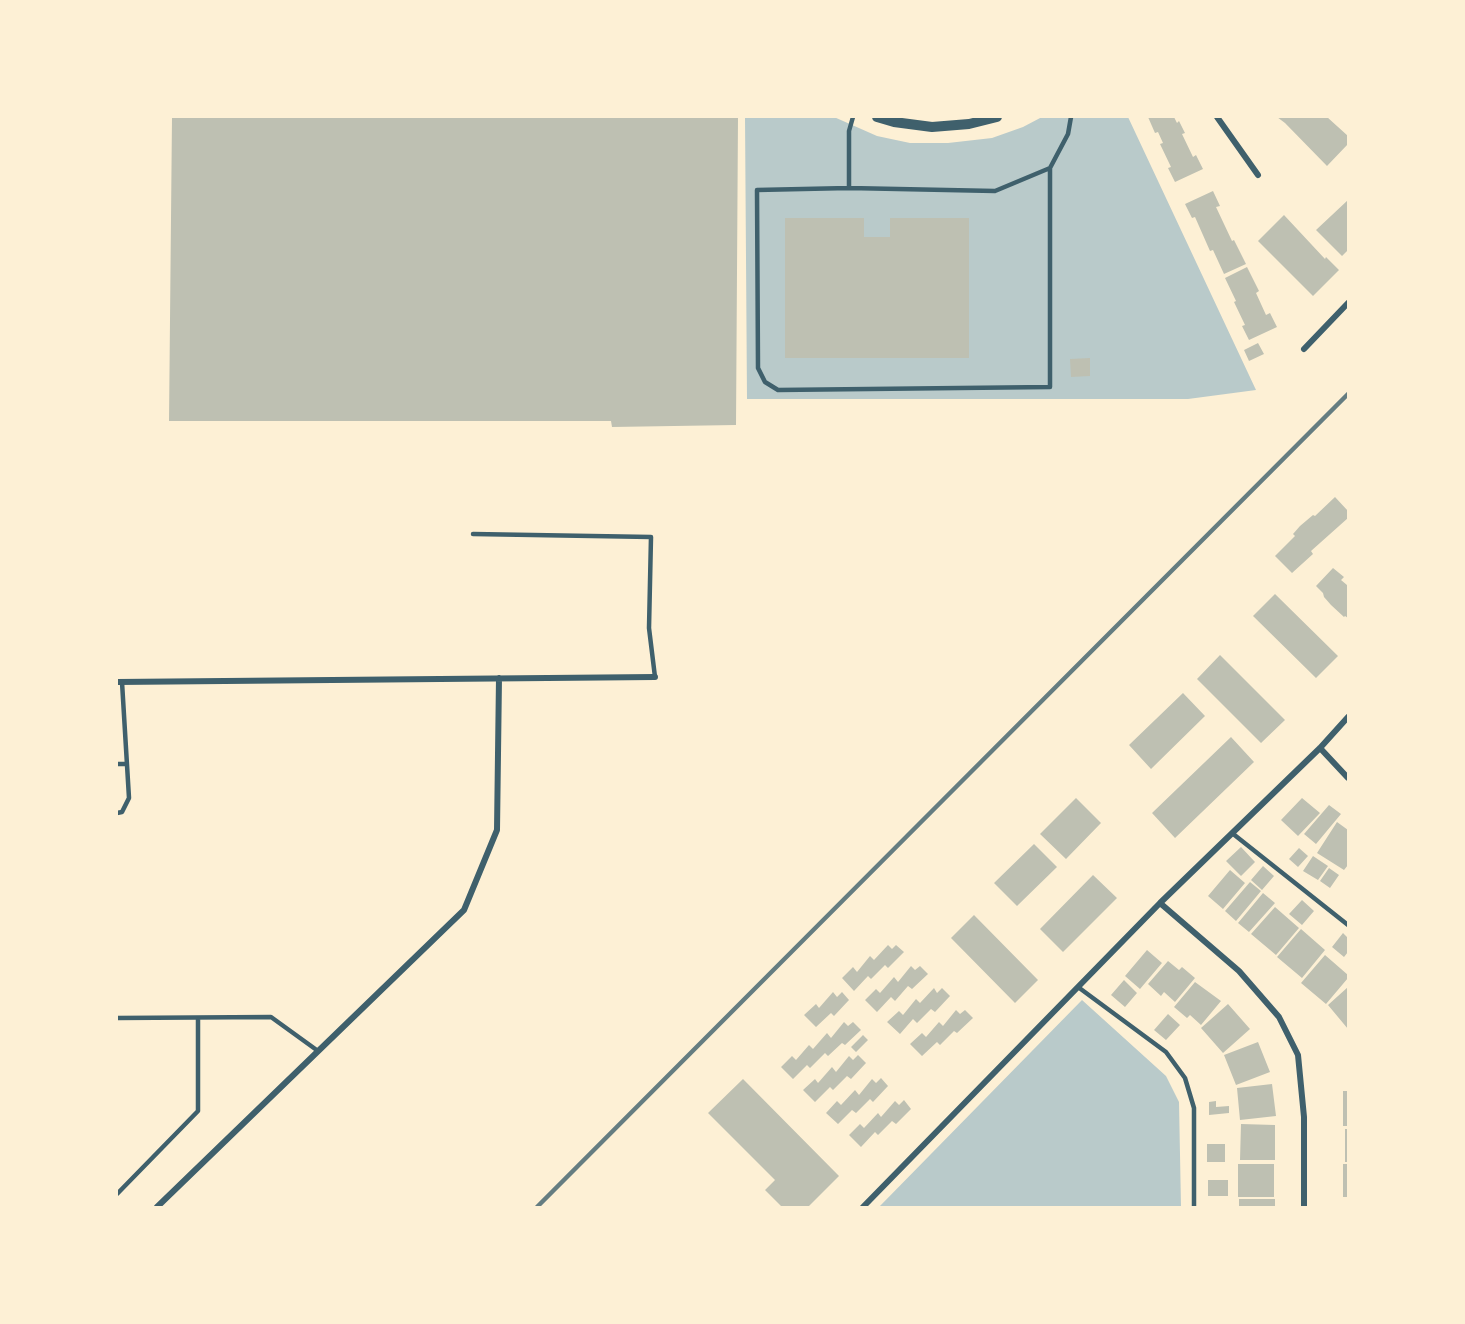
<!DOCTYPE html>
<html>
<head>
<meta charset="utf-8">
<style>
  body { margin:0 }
  #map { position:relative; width:1465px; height:1324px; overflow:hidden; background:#fdf0d5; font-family:"Space Grotesk",sans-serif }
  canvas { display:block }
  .frame { position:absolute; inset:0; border:118px solid #fdf0d5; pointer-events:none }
</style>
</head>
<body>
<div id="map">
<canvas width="1465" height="1324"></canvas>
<div class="frame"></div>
</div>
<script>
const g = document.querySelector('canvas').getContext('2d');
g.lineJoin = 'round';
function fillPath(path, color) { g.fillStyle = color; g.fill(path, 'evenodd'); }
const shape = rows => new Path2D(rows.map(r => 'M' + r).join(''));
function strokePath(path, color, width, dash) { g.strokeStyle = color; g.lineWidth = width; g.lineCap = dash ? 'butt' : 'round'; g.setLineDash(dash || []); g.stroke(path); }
fillPath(shape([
  [745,117,834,117,877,136,910,143,948,143,992,138,1023,127,1042,117,1128,117,1256,390,1188,399,747,399],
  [1082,1000,1166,1076,1179,1102,1181,1207,879,1207]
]), '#b9caca');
fillPath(shape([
  [172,117,738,117,736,425,612,427,611,421,169,421],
  [1148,117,1174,117,1177,123,1179,121,1185,133,1182,134,1193,157,1196,155,1203,169,1175,182,1168,168,1171,167,1160,144,1163,143,1158,132,1155,133],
  [1277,117,1327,117,1348,136,1348,144,1327,166,1285,123],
  [1213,191,1220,206,1216,207,1232,241,1234,240,1246,264,1224,274,1213,250,1210,251,1195,217,1192,218,1185,204],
  [1348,200,1348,250,1342,256,1316,230],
  [1284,215,1325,259,1326,257,1339,270,1313,296,1258,241],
  [785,218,864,218,864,237,890,237,890,218,969,218,969,358,785,358],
  [1247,267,1259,291,1256,293,1266,315,1270,313,1277,327,1249,340,1242,326,1245,325,1234,302,1236,301,1225,278],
  [1258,343,1264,354,1249,361,1244,350],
  [1090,358,1090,376,1071,377,1070,359],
  [1335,497,1348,511,1348,518,1311,551,1313,554,1292,573,1275,556,1295,536,1293,534,1300,526,1313,515,1315,516],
  [1333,568,1344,577,1341,580,1347,585,1348,583,1348,618,1345,616,1344,617,1331,605,1324,597,1323,593,1316,586],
  [1275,594,1338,656,1316,678,1253,616],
  [1220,655,1285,720,1261,743,1197,679],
  [1183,693,1205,716,1151,769,1129,745],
  [1231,737,1254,762,1175,838,1152,813],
  [1076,798,1101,823,1066,859,1040,834],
  [1302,798,1320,813,1298,836,1281,820],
  [1329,805,1341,814,1316,844,1304,834],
  [1337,822,1348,830,1348,865,1344,870,1317,853],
  [1034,844,1057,867,1017,906,994,883],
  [1241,847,1255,862,1241,876,1226,861],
  [1299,848,1308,856,1298,867,1289,859],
  [1313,856,1328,866,1318,880,1303,871],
  [1263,866,1274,876,1262,890,1251,880],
  [1329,868,1339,875,1330,888,1320,881],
  [1230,870,1245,883,1223,909,1208,896],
  [1093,875,1117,898,1063,952,1040,929],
  [1250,882,1261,891,1236,921,1225,911],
  [1263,893,1275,903,1249,932,1238,923],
  [1302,900,1314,911,1302,925,1289,914],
  [1275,907,1299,928,1276,955,1251,934],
  [974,915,1038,980,1015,1003,951,938],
  [1301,929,1325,950,1302,978,1277,957],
  [1343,933,1348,938,1348,952,1344,957,1332,947],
  [888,945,892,949,896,945,904,952,888,968,885,965,871,979,868,976,854,991,842,978,853,967,857,972,870,956,874,960],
  [1147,950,1162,963,1140,989,1125,976],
  [1325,955,1348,975,1348,978,1326,1004,1301,983],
  [1168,961,1179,970,1182,967,1195,978,1175,1002,1164,992,1161,996,1148,984],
  [911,966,915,970,920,966,928,974,912,989,908,986,895,1001,891,997,877,1012,865,1000,876,989,880,993,894,977,898,982],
  [1124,980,1137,993,1125,1007,1111,995],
  [1195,982,1221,1001,1201,1025,1190,1015,1187,1018,1174,1007],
  [1348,987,1348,1029,1328,1005],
  [934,988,937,993,942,988,950,996,935,1012,931,1009,917,1023,913,1019,900,1034,887,1022,899,1011,903,1015,916,999,920,1003],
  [833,992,837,997,842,992,849,1000,834,1016,831,1013,816,1027,804,1015,816,1004,819,1008],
  [1228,1004,1250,1029,1223,1053,1201,1028],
  [956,1010,960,1014,965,1010,973,1018,957,1033,954,1031,940,1045,937,1042,922,1056,910,1044,922,1033,926,1037,939,1022,943,1026],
  [1168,1014,1180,1025,1166,1040,1154,1030],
  [844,1022,848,1026,853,1022,861,1030,845,1045,842,1043,828,1056,825,1053,810,1068,807,1065,793,1079,781,1067,792,1056,796,1060,809,1045,813,1049,827,1033,831,1038],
  [863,1035,868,1040,856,1052,851,1047],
  [1258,1042,1270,1072,1236,1085,1224,1055],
  [858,1055,866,1063,851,1079,847,1076,833,1090,830,1087,815,1102,803,1090,815,1079,818,1083,832,1067,836,1072,849,1056,853,1060],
  [881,1078,888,1086,873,1102,870,1099,856,1113,852,1110,838,1124,826,1113,837,1101,841,1105,855,1090,859,1095,872,1079,876,1083],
  [743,1079,839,1176,808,1207,782,1207,765,1190,775,1180,708,1113],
  [1272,1084,1276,1116,1240,1120,1237,1088],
  [1343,1091,1348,1091,1348,1126,1343,1126],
  [904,1100,911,1109,896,1124,892,1121,878,1135,875,1132,861,1147,849,1135,860,1124,864,1128,878,1113,881,1117,895,1101,899,1105],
  [1216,1101,1216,1107,1229,1106,1229,1113,1209,1115,1209,1102],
  [1241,1124,1275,1125,1275,1160,1240,1160],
  [1345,1129,1348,1129,1348,1162,1345,1162],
  [1207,1144,1225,1144,1225,1162,1207,1162],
  [1238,1164,1274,1164,1274,1197,1238,1197],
  [1343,1164,1348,1164,1348,1197,1343,1197],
  [1208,1180,1228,1180,1228,1196,1208,1196],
  [1239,1199,1275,1199,1275,1207,1239,1207]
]), '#bec0b2');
strokePath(shape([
  [1050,168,995,191,849,188,757,190,758,368,765,382,778,390,1050,387,1050,168,1068,134,1071,117],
  [849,188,849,131,853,117],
  [473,534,651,537,649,628,655,677],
  [117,764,127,764],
  [117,813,122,812,129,798,122,682],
  [1232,833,1348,925],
  [1078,987,1166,1052,1185,1078,1194,1108,1194,1207],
  [117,1018,271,1017,318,1051],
  [117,1194,198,1111,198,1018]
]), '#3f606c', 4.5);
strokePath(shape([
  [1217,117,1258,175],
  [1304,349,1348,303],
  [117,682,655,677],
  [1320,748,1348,778],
  [1160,903,1239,971,1279,1017,1298,1055,1304,1117,1304,1207],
  [157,1207,464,910,497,830,499,678],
  [863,1207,1160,903,1320,748,1348,717]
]), '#3f606c', 6);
strokePath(shape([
  [877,117,894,122,932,127,969,124,997,117]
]), '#3f606c', 10);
strokePath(shape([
  [537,1207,1348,394]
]), '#657d81', 4.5);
</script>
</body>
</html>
